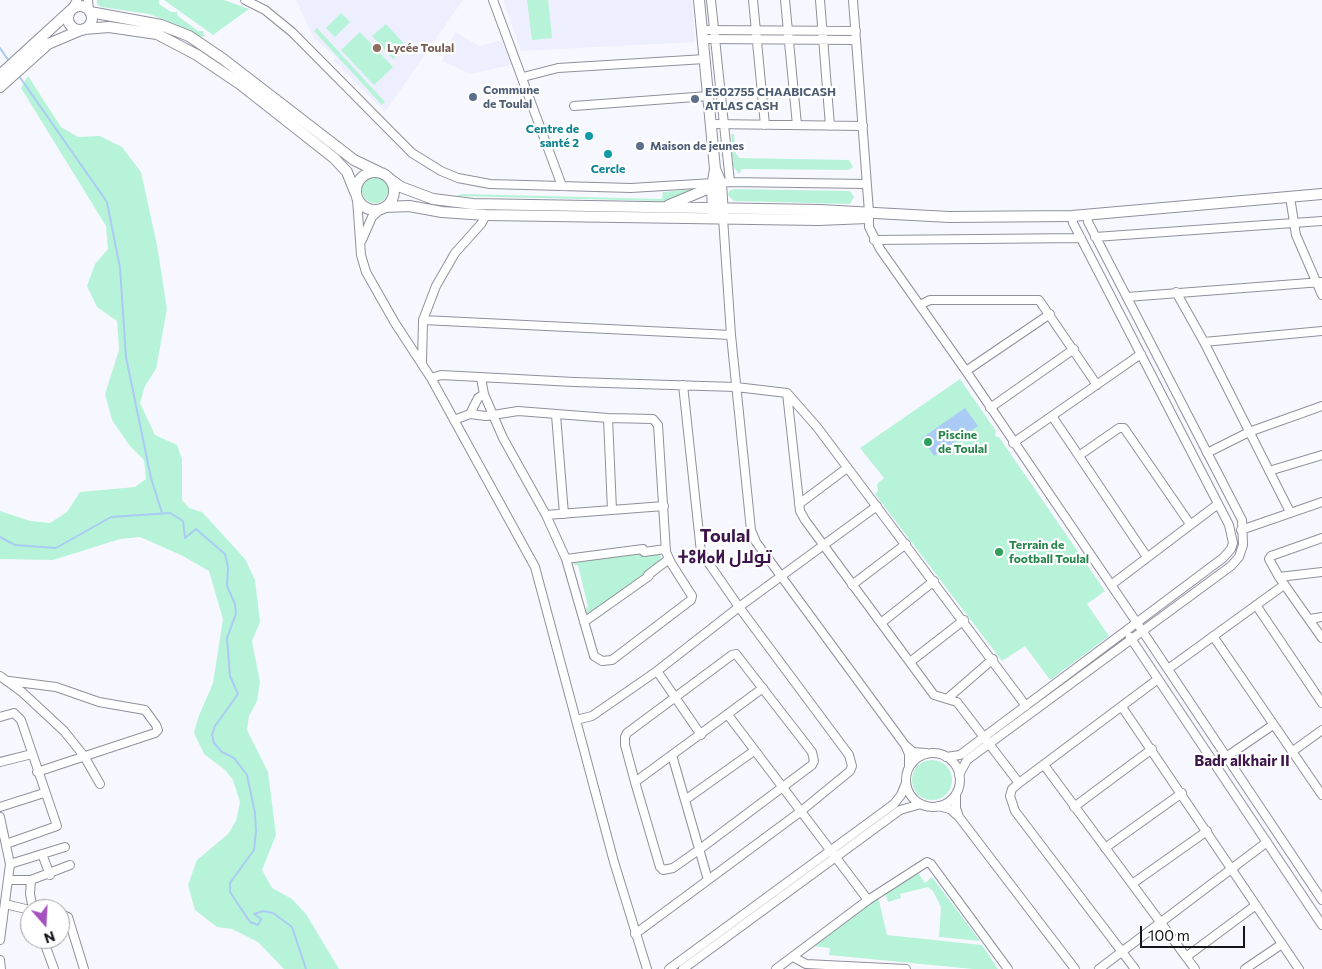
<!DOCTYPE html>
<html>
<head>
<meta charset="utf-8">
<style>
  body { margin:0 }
  #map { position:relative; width:1322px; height:969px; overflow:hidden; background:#f7f8ff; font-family:Commissioner,sans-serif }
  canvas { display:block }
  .north { position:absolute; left:20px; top:899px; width:50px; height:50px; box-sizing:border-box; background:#fff; border:1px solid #a1a1a3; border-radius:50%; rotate:161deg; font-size:14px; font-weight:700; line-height:20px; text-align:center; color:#141519 }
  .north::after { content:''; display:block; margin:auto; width:18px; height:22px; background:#a551bf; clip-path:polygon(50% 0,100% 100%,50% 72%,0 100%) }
  .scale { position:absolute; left:1140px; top:926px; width:105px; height:22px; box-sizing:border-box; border:2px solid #141519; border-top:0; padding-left:6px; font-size:15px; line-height:18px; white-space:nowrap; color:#141519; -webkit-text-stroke:4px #fff; paint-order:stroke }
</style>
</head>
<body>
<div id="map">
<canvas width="1322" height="969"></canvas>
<div class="north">N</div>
<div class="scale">100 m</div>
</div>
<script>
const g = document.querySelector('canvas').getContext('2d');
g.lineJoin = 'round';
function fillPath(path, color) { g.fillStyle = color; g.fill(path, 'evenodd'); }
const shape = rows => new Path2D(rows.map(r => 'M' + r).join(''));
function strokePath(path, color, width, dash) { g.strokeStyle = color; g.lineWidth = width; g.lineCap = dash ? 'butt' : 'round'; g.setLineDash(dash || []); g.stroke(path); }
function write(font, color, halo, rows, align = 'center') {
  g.font = font + ' Commissioner,Cairo,"Noto Sans Tifinagh",sans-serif'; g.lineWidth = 4.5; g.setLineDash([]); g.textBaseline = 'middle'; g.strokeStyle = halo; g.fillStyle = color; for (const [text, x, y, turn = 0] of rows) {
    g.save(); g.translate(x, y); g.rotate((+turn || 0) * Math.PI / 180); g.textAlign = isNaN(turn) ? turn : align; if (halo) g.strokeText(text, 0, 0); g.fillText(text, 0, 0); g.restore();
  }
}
fillPath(shape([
  [296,0,463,0,385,112,333,60,336,57,314,39],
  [503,0,692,0,695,42,521,51],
  [455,32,479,46,502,40,512,65,470,74,442,61]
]), '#edeffe');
fillPath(shape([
  [97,0,159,0,159,4,171,12,177,12,178,16,198,31,203,31,205,36,199,37,182,27,149,14,101,7,97,4],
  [164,0,224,0,249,9,213,35],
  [527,0,548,0,552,38,532,40],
  [341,13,350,22,335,37,326,28],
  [386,24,407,47,393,59,372,36],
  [317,28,385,102,382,105,314,31],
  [360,32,393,67,374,85,341,50],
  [28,76,61,127,78,137,100,136,122,147,141,172,157,245,167,309,156,369,145,386,140,403,155,435,177,445,182,459,182,500,189,508,202,512,245,559,255,580,260,622,252,641,260,682,257,701,249,716,247,730,268,772,276,835,262,870,272,888,292,899,306,914,339,969,284,969,258,942,232,929,217,927,195,910,188,885,197,860,228,834,236,821,240,802,233,780,225,770,204,754,194,733,198,718,213,683,223,619,209,571,181,555,140,537,120,539,53,560,0,559,0,511,30,521,50,523,67,512,80,492,135,487,146,479,144,460,129,445,112,420,105,394,119,350,117,321,97,307,87,286,95,264,108,249,106,226,21,88],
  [731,134,734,134,736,154,740,158,849,160,853,167,849,170,742,169,739,174,733,166],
  '362 190a13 13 0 1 1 26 0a13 13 0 1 1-26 0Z',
  [704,188,672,200,663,201,456,196,462,194,662,199,663,192],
  [734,189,850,191,854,197,850,204,734,201,728,195,729,191],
  [960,379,996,431,995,436,999,437,1105,591,1087,604,1109,636,1050,680,1025,646,1002,661,875,494,878,491,877,484,884,478,860,448],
  [642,551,660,552,661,562,647,576,588,616,586,608,588,607,578,565,574,565,573,560],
  '912 780a20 20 0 1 1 40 0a20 20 0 1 1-40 0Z',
  [916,870,925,883,932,877,980,941,939,937,941,907,933,891,928,887,900,894,901,898,888,902,885,893],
  [878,897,887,935,982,945,998,969,973,969,829,955,830,948,812,946]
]), '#b7f3d8');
fillPath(shape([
  [965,408,978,426,934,456,922,438]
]), '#aacbf4');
strokePath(shape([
  [0,48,9,61],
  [19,76,107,202,120,268,126,357,151,478,162,513],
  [0,537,15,545,56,548,111,517,170,513,183,521,185,538,196,529,225,554,228,567,227,586,235,604,236,614,227,638,230,676,238,694,215,726,212,735,214,743,222,752,234,758,247,775,255,813,256,831,254,850,230,883,230,892,250,922,258,925,261,919,254,914,263,911,273,913,292,927,306,969]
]), '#aacbf4', 2);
const minor = shape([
  [88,0,89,11],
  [245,0,265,10,292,32,412,153,441,171,458,178,490,184,631,188,730,182,867,184],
  [493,0,562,186],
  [711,0,730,182],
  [753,0,765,125],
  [785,0,797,125],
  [820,0,830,126],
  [853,0,869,212],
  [72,9,77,0],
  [702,30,856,31],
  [703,39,856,40],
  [523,77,558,68,705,59],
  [574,106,708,96],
  [711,124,863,126],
  [1290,197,1296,235,1322,295],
  [357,199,361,255,366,272,395,323,431,378,535,567,614,862,647,969],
  [723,218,731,335,751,530,756,542,905,745],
  [869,218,869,227,880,249,966,371,1137,623,1322,900],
  [1095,237,1322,221],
  [362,240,372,217,381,209],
  [874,240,1081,238],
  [1176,292,1204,342,1290,512],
  [1127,297,1322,282],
  [920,305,930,300,1039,300,1097,385],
  [423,320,731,335],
  [1204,342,1322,331],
  [422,362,423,320,436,286,455,253,481,224,486,215],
  [966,371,1050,314],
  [431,378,441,375,574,382,736,387,787,393,817,427,1026,706],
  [787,393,800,511,805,520,934,695,957,702,1019,783],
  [990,408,1074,349],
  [470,414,478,398,484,394],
  [556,415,564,514],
  [1052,416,1147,557],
  [608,418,612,510],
  [454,420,470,414,486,416,493,415,518,411,608,418,653,419,658,425,666,552,671,563,692,596,691,600,612,660,602,661,594,656,566,559,546,515,503,438,493,415,484,394,481,378],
  [1013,443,1141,354],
  [1207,453,1249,432,1322,406],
  [1080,455,1119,428,1124,428,1190,524],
  [1269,471,1322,455],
  [799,504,847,468],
  [546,515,664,506],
  [1241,530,1322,502],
  [1322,538,1271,556,1269,559,1279,577,1322,638],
  [566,559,643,549,644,552,666,549],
  [1279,577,1322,572],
  [852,585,906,544],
  [1111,585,1218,504],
  [1256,605,1322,703],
  [1310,619,1322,617],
  [584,622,649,576,648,575,669,559],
  [881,623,934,581],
  [1213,636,1322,795],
  [1130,637,1322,925],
  [736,654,812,752,814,761,812,765,700,849,673,868,663,870,660,867,635,782,625,745,625,737,627,733,732,655,736,654],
  [910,662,964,620],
  [1168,669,1284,585],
  [657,671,701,735],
  [0,676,22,692,64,731,84,756,100,784],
  [9,681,56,687,99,702,145,710,156,725,158,730,155,733,37,772],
  [948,698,993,659],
  [1122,707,1299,969],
  [728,715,868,900],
  [0,717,14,713,21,720,57,826,6,844],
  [576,720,592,716,657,671,739,607,877,506],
  [1293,751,1322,730],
  '906 780a27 27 0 1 1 54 0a27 27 0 1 1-54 0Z',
  [672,755,708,880],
  [946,757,960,755,1223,558,1231,549,1233,543,1229,525,1073,223,1072,216],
  [1226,757,1273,725],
  [0,762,32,754],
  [1044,765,1195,969],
  [909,766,909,754,905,745,913,752,926,753],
  [959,775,967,760,1231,566,1239,557,1243,545,1242,520,1088,222,1087,214],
  [635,782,763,688],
  [685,800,754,751],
  [938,806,950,809,959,817,956,808,956,794],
  [0,807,44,793],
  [1074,807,1152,749],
  [0,817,10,864,0,940],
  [959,817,1075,969],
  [1105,848,1182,793],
  [42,854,50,875],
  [10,864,65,847],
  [8,880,31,880,70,865],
  [31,880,30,894,33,909],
  [1132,884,1207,831],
  [5,904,30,910],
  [60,914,68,917,84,969],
  [635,934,800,812,850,771,852,766,849,755,739,607,701,552,683,385],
  [43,939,54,969],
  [793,957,806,964,906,969],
  [1186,957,1256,905],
  [0,960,1,969],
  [669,969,894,804,901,795,906,783],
  [683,969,900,810,921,804],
  [776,969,868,900,927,862,931,864,1008,969],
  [1099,969,1267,842],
  [1135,969,1015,811,1010,796,1012,789,1019,783,1158,679],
  [1245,969,1282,944]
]);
const major = shape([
  [699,0,715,169,712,187,713,213],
  '68 18a12 12 0 1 1 24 0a12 12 0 1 1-24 0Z',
  [90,12,161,25,189,36,223,59,354,160,379,172],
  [84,29,109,27,157,34,197,55,240,84,334,158,347,172,355,192],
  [0,75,70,11],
  [0,87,48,44,81,30],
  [715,169,721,183,723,215],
  '356 191a19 19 0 1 1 38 0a19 19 0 1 1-38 0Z',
  [390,179,401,187,433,199,473,204,820,210,949,217,1072,216,1322,194],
  [669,205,712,187],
  [385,207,409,206,442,212,486,215,819,220,867,218]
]);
strokePath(minor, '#8f909b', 10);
strokePath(major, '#8f909b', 12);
strokePath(minor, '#fff', 8);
strokePath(major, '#fff', 10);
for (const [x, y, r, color] of [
  [377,48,5,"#8d6e63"],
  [473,97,5,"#5c6f8a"],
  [695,99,5,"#5c6f8a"],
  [589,136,5,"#0f9aa8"],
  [640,146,5,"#5c6f8a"],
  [608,154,5,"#0f9aa8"],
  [928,442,5,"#2e9e5b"],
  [999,552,5,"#2e9e5b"]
]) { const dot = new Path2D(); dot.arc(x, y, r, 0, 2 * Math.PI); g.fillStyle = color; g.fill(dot); strokePath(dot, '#fff', 2); }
write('bold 12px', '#785e54', '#fff', [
  ["Lycée Toulal",387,48]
], 'left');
write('bold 12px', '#4e5e75', '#fff', [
  ["Commune",483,90],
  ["de Toulal",483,104],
  ["ES02755 CHAABICASH",705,92],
  ["ATLAS CASH",705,106],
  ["Maison de jeunes",650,146]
], 'left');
write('bold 12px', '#0d838f', '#fff', [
  ["Centre de",579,129],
  ["santé 2",579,143],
  ["Cercle",608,169,"center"]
], 'right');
write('bold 12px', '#27864d', '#fff', [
  ["Piscine",938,435],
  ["de Toulal",938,449],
  ["Terrain de",1009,545],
  ["football Toulal",1009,559]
], 'left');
write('bold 15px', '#3d154a', '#fff', [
  ["Badr alkhair II",1242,761]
]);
write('bold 18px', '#3d154a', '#fff', [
  ["Toulal",725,536],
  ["ⵜⵓⵍⴰⵍ تولال",725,557]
]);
</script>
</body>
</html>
